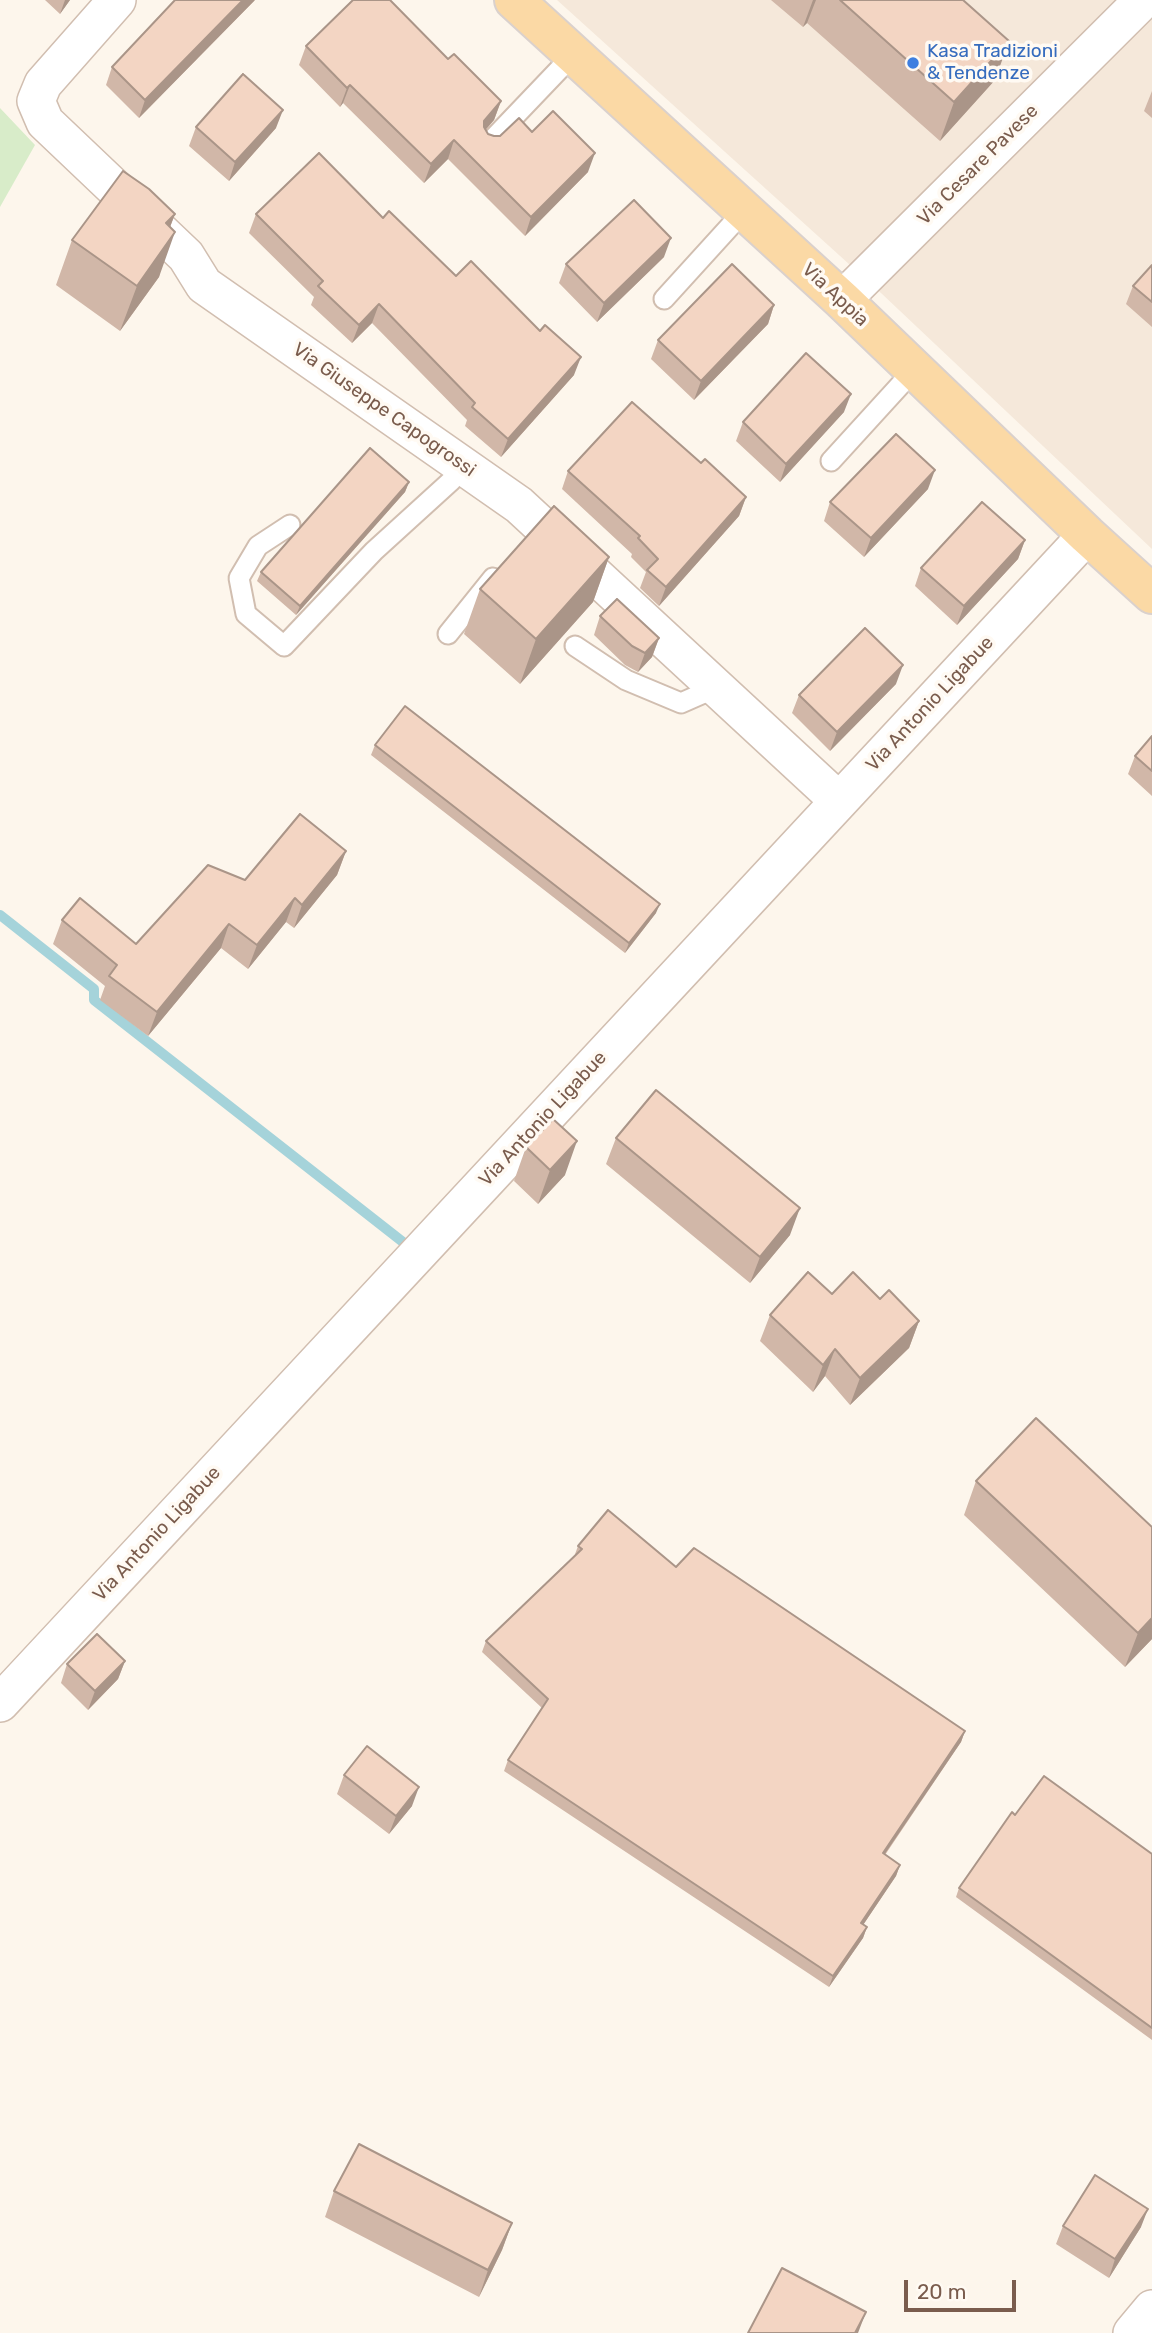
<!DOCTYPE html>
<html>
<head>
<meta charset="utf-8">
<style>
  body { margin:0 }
  #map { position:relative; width:1152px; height:2333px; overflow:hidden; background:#fdf6ec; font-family:Rubik,sans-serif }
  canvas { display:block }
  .scale { position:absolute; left:904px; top:2280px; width:112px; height:32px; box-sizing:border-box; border:4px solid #7a5c4d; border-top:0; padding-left:9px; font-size:21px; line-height:24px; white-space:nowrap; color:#7a5c4d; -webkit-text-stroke:5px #fffaf3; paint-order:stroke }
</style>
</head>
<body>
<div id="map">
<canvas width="1152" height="2333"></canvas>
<div class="scale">20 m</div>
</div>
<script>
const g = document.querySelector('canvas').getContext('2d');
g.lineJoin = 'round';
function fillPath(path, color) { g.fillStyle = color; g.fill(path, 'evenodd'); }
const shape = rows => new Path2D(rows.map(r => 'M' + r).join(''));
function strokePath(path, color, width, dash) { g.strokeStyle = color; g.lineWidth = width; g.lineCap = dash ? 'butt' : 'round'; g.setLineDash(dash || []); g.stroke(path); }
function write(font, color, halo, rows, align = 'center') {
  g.font = font + ' Rubik,sans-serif'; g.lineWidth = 7; g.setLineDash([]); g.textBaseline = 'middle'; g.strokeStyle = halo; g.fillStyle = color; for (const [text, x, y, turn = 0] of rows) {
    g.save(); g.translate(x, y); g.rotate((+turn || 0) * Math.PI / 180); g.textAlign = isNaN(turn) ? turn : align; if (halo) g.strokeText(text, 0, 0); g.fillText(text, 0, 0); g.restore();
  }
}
fillPath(shape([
  [557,0,1152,0,1152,549,881,293]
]), '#f5e8da');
fillPath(shape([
  [0,108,35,145,0,207]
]), '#d8ecc9');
strokePath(shape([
  [0,915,94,989,94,1000,408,1246]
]), '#a5d3da', 10);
const lane = shape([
  [489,143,573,55],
  [664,299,744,211],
  [831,461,914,370],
  [290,525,258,546,239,578,246,614,284,646,374,551,451,481,462,465],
  [448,634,493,578],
  [575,646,626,680,681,703,706,692,712,684]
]);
const street = shape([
  [117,0,43,84,36,101,45,122,186,256,204,285,519,505,839,801],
  [842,300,1143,0],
  [0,1703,1087,535],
  [1132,2333,1152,2309]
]);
const primary = shape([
  [514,0,842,300,1087,535,1152,594]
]);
strokePath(lane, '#d1beb0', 23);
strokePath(street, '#d1beb0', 40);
strokePath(primary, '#dad1cd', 42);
strokePath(lane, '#fff', 19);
strokePath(street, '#fff', 37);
strokePath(primary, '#fbd9a5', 38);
fillPath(shape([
  [45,0,70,0,60,14],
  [255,0,139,118,106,85,112,67],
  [771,0,963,0,995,80,940,141,807,23,803,27],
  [306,46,448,59,501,101,494,120,486,130,488,134,494,136,532,132,588,172,525,236,448,159,424,183,343,103,340,107,299,65],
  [1152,91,1152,118,1144,111],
  [196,127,276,128,229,181,189,146],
  [175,214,170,227,159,277,120,331,56,285,72,240],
  [256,214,383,218,456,276,574,375,501,457,465,426,467,420,372,323,352,343,311,305,314,297,249,233],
  [664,257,597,322,559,283,566,264],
  [1152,265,1152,327,1126,304,1133,286],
  [774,305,768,324,694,400,651,359,658,340],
  [844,412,780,482,736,441,743,422],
  [701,463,746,497,739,516,659,606,640,588,646,572,631,557,632,554,562,489,568,471],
  [409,482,405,492,296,615,257,581,261,572],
  [928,489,864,557,824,521,830,502],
  [1025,540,1018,559,957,625,915,586,921,568],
  [609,557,593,602,520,684,464,634,480,589],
  [600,616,659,638,652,657,638,672,625,665,594,635],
  [896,684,830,751,792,713,799,695],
  [1152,736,1152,796,1128,774,1135,756],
  [375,745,656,913,625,953,371,755],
  [346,851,337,875,294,928,286,922,248,969,221,948,148,1036,100,1000,105,986,53,944,62,920,136,944,245,880],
  [616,1138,790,1235,750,1283,606,1164],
  [526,1147,565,1175,538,1204,514,1181],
  [832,1294,880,1299,919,1321,909,1348,850,1405,825,1376,813,1392,760,1341,770,1315],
  [976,1481,1152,1527,1152,1639,1125,1667,964,1515],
  [578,1546,676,1567,965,1731,961,1742,885,1855,900,1865,896,1876,863,1925,867,1927,863,1938,829,1987,504,1771,508,1760,542,1708,482,1652,486,1641,574,1557],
  [125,1661,118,1679,88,1710,61,1683,67,1664],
  [344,1775,412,1806,389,1834,337,1794],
  [1015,1815,1152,1854,1152,2040,956,1897,959,1888],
  [334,2191,512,2223,502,2250,479,2297,325,2217],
  [1063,2226,1141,2227,1109,2278,1056,2244]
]), '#d1b7a8');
fillPath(shape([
  [65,0,70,0,60,14],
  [243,0,255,0,139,118,145,100],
  [813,0,816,0,807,23,803,27],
  [1009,41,995,80,940,141,954,102],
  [350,85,343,103,340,107,347,88],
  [501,101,494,120,477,139,484,121],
  [283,110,276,128,229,181,235,162],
  [454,140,448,159,424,183,431,164],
  [595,153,588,172,525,236,531,217],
  [175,214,160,253,175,232,159,277,120,331,137,286,166,223],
  [671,238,664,257,597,322,604,303],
  [379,304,372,323,352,343,359,325],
  [774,305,768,324,694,400,701,381],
  [581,357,574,375,501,457,508,439],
  [851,394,844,412,780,482,786,464],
  [935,470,928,489,864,557,871,538],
  [409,482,405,492,296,615,300,606],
  [746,497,739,516,659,606,666,587],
  [1025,540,1018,559,957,625,964,606],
  [609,557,593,602,520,684,536,639],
  [659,638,652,657,638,672,645,653],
  [903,665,896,684,830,751,837,732],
  [346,851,337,875,294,928,302,905],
  [295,898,286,922,248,969,257,945],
  [660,904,656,913,625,953,629,943],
  [229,924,221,948,148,1036,157,1012],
  [577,1141,565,1175,538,1204,550,1170],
  [800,1208,790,1235,750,1283,760,1257],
  [919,1321,909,1348,850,1405,860,1378],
  [835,1349,825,1376,813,1392,823,1365],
  [1152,1618,1152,1639,1125,1667,1138,1633],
  [125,1661,118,1679,88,1710,95,1691],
  [965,1731,961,1742,878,1864,883,1853],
  [419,1787,412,1806,389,1834,396,1816],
  [900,1865,896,1876,857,1934,861,1923],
  [867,1927,863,1938,829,1987,833,1976],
  [1148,2209,1141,2227,1109,2278,1115,2259],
  [512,2223,502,2250,479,2297,488,2270],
  [866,2312,858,2333,855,2333]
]), '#aa9588');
const building = shape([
  [175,0,243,0,145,100,112,67,175,0],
  [353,0,390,0,448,59,454,54,501,101,484,121,484,127,488,134,494,136,500,136,519,118,532,132,553,111,595,153,531,217,454,140,431,164,350,85,347,88,306,46,353,0],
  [840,0,963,0,1009,41,954,102,840,0],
  [243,74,283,110,235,162,196,127,243,74],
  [319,153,383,218,389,211,456,276,471,261,540,331,545,325,581,357,508,439,472,407,475,403,379,304,359,325,318,286,323,281,256,214,319,153],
  [123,171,149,189,175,214,166,223,175,232,137,286,72,240,123,171],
  [634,200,671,238,604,303,566,264,634,200],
  [732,264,774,305,701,381,658,340,732,264],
  [1152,265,1152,302,1133,286,1152,265],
  [806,353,851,394,786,464,743,422,806,353],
  [632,402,701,463,705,459,746,497,666,587,647,570,658,559,638,538,640,536,568,471,632,402],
  [896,434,935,470,871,538,830,502,896,434],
  [370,448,409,482,300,606,261,572,370,448],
  [982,502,1025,540,964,606,921,568,982,502],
  [554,506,609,557,536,639,480,589,554,506],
  [617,599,659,638,645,653,632,646,600,616,617,599],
  [865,628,903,665,837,732,799,695,865,628],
  [405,706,660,904,629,943,375,745,405,706],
  [1152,736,1152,771,1135,756,1152,736],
  [300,814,346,851,302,905,295,898,257,945,229,924,157,1012,109,976,117,965,62,920,80,898,136,944,208,865,245,880,300,814],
  [656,1090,800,1208,760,1257,616,1138,656,1090],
  [553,1119,577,1141,550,1170,526,1147,553,1119],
  [808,1272,832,1294,853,1272,880,1299,889,1290,919,1321,860,1378,835,1349,823,1365,770,1315,808,1272],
  [1036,1418,1152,1527,1152,1618,1138,1633,976,1481,1036,1418],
  [608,1510,676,1567,694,1548,965,1731,883,1853,900,1865,861,1923,867,1927,833,1976,508,1760,548,1699,486,1641,582,1549,578,1546,608,1510],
  [97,1634,125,1661,95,1691,67,1664,97,1634],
  [367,1746,419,1787,396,1816,344,1775,367,1746],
  [1044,1776,1152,1854,1152,2028,959,1888,1012,1812,1015,1815,1044,1776],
  [359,2144,512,2223,488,2270,334,2191,359,2144],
  [1095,2175,1148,2209,1115,2259,1063,2226,1095,2175],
  [782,2268,866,2312,855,2333,748,2333,782,2268]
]);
fillPath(building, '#f3d5c3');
strokePath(building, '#aa9588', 2);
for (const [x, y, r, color] of [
  [913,63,7,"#3f7fe0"]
]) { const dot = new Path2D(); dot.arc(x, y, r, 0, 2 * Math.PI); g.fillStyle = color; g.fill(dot); strokePath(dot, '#fffaf3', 2.5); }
write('19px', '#366cbe', '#fffaf3', [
  ["Kasa Tradizioni",927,52],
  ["& Tendenze",927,74]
], 'left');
write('19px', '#7a5c4d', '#fffaf3', [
  ["Via Cesare Pavese",978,165,-45],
  ["Via Appia",835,295,43],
  ["Via Giuseppe Capogrossi",384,410,35],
  ["Via Antonio Ligabue",930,704,-47],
  ["Via Antonio Ligabue",543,1119,-47],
  ["Via Antonio Ligabue",157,1534,-47]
]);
</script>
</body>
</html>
